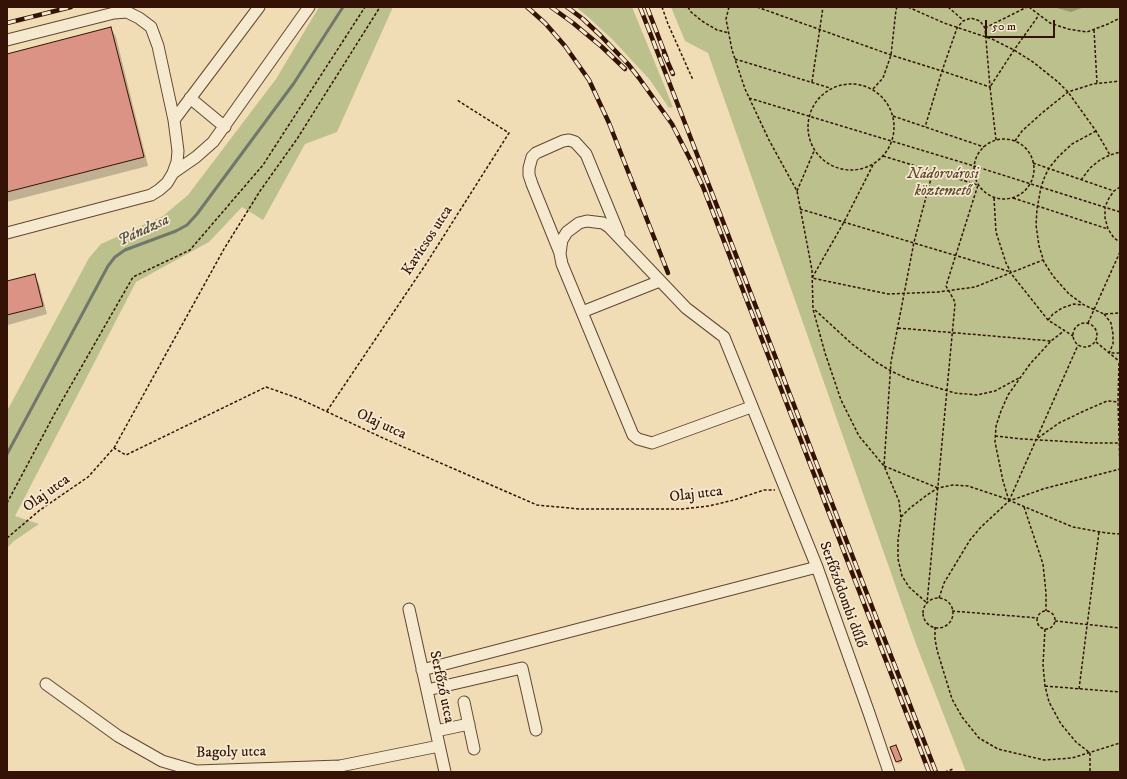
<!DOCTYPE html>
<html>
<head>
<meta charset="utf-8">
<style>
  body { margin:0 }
  #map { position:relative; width:1127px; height:779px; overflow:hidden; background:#f0ddb6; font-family:"IM FELL DW Pica",serif }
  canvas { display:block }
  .frame { position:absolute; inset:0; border:8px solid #341306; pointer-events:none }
  .scale { position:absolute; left:985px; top:20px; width:70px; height:18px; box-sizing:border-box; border:2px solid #341306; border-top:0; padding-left:5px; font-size:12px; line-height:14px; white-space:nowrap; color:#341306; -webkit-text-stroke:3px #f5e9d0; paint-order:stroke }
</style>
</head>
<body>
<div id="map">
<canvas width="1127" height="779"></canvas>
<div class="frame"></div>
<div class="scale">50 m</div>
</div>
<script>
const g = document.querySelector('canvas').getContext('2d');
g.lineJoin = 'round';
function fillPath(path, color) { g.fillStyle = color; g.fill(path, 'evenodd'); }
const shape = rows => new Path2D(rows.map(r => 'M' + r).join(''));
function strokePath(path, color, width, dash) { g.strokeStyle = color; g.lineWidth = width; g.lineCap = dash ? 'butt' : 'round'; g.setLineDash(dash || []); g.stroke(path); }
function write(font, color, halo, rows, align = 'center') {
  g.font = font + ' "IM FELL DW Pica",serif'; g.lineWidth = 3.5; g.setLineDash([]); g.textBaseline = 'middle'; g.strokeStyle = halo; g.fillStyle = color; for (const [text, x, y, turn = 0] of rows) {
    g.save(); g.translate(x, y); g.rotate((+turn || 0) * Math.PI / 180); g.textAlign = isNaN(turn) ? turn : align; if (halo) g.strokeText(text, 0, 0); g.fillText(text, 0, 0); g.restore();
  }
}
fillPath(shape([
  [319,7,393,7,337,132,305,144,263,220,242,207,209,242,136,282,15,516,39,524,14,541,7,548,7,411,89,258,101,244,163,216,188,195,276,79],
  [576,7,632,7,673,107,669,108,650,80,613,40,587,16],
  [671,7,1120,7,1120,772,966,772,916,644,708,53,685,41]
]), '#bcc08c');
fillPath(shape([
  [1053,7,1085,7,1071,12],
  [111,28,116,37,148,166,7,202,7,55],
  [34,275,39,284,47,314,8,325,7,322,7,282],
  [892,748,896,748,902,762,898,764]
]), '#0003');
strokePath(shape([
  [7,454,108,266,115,257,125,250,176,231,187,225,197,214,294,83,343,7]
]), '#71786b', 3);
const building = shape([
  [111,27,144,157,7,192,7,54,111,27],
  [35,274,43,306,7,315,7,281,35,274],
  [896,745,902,760,896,762,890,747,896,745]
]);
fillPath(building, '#da9385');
strokePath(building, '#341306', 1);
const minor = shape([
  [7,40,114,13,127,12,139,18,151,27,158,46,174,120,178,151,177,162,173,173,167,183,159,190,151,195,7,233],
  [190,98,225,127],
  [174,120,259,7],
  [173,173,196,157,213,142,309,7],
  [560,253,532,184,529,175,529,168,532,157,536,153,563,141,569,140,575,142,586,154,619,234],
  [582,312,660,281],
  [751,407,652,443,638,439,633,435,562,264,560,254,561,246,562,240,567,232,579,223,587,221,603,223,609,227,686,308,724,337,817,567,869,713,889,772],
  [409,609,445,772],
  [422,670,817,567],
  [46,684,118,736,162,761,196,771,340,766,439,746],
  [427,690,522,668,536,730],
  [464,702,474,749],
  [436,731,469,724]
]);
strokePath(minor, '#634632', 13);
strokePath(shape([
  [662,7,668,24,693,80],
  [688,7,691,12,702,21,717,30,729,33],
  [729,7,726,19,732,50,745,89,769,140,797,191,812,270,813,309,825,353,841,400,859,436,884,466,899,501,901,518,898,540,898,559,902,576,909,587,927,603],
  [757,7,891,55,942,71,990,87,985,28,980,21,971,18,963,21,957,28,942,71,925,127],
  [908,7,944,23,992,39,1014,50,1033,62,1058,82,1068,92,1096,131,1110,155],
  [948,7,963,20],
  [1029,7,1050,23,1068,29,1087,32,1108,24,1120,18],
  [985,28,1027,7],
  [1094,30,1097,83],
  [735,59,830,88],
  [812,82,823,7],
  '808 127a43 43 0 1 1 86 0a43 43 0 1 1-86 0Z',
  [873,89,883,78,891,55,896,10,897,7],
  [749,98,974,166,1120,212],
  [893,116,984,147],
  [1096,131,1072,144,1059,156,1049,168,1045,176,1041,187,1037,209,1036,225,1039,246,1044,262,1053,276,1069,294,1084,305,1104,314,1120,313],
  '974 169a30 30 0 1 1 60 0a30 30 0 1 1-60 0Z',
  [996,140,990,87,1014,50,1039,15],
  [1015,141,1022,131,1042,113,1068,92,1093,84,1120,81],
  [883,156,978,185,946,286,954,300,955,304,927,603],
  [1033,163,1114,191],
  [873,165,844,222,812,278,888,294,938,292,975,287,1043,260],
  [933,171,914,242,891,362,884,466,938,488],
  [1081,180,1090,168,1100,160,1110,155,1120,152],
  [1120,187,1114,191,1109,198,1105,207,1105,218,1108,229,1114,238,1120,242],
  [797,191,814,151],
  [994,198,996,232,1006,263,1013,276,1048,320,1073,336],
  [1013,198,1108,229],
  [800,209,1011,272],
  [815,310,852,344,876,362,891,371,908,379,955,393,977,395,995,391,1019,378],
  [1104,314,1111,323,1113,334,1113,344,1109,353,1120,353],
  [1048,320,1053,314,1062,308,1074,304,1082,305],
  '1073 335a12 12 0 1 1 24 0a12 12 0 1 1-24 0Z',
  [1088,323,1120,252],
  [898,328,1051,341],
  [1096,342,1119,361],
  [327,411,426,264,509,133,457,100],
  [995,436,1023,439,1091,443,1120,443],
  [1038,438,1059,423,1084,411,1107,401,1120,402],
  [114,448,224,249,260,191,297,139,380,7],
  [1009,501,1003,481,995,442,996,426,1001,411,1008,395,1030,364,1051,341,1065,330],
  [1009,501,1078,345],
  [7,503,55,413,133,277,190,250,263,165,365,7],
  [1024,507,1043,564,1046,593,1046,611],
  [901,517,910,508,927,495,938,488,953,485,968,486,1001,497,1073,527,1106,533,1120,534],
  [7,538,40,510,88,477,114,448,126,455,266,387,300,399,383,438,537,505,579,509,682,509,709,506,734,500,764,490,775,490],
  [939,598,944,583,970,540,981,527,1009,501,1043,489,1120,469,1118,401,1119,362],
  '923 613a15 15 0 1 1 30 0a15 15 0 1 1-30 0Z',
  [952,611,1038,618],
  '1037 620a9 9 0 1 1 18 0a9 9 0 1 1-18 0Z',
  [1055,621,1120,628],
  [935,627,935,639,937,650,952,699,962,717,979,738,998,749,1044,760,1072,758,1120,743],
  [1045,629,1043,665,1045,686,1049,702,1061,724,1076,742,1090,753,1090,772],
  [1045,686,1120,692],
  [1079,689,1099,532],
  [945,772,953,769]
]), '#341306', 1.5, [3, 2]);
strokePath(minor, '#f5e9d0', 11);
const rail = shape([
  [527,7,545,23,565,46,589,80,609,123,668,273],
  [551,7,573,23,602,47,625,69],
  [567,7,583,19,600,35,628,64,639,78,672,124,690,159,703,187,929,772],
  [640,7,936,772],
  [647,7,667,59],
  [7,23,71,7],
  [664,54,673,74]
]);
strokePath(rail, '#341306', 4.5);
strokePath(rail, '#f5e9d0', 3, [9]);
write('italic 15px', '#5d472e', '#f5e9d0', [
  ["Nádorvárosi",943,175],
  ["köztemető",943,192]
]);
write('15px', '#341306', '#f5e9d0', [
  ["Kavicsos utca",428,241,-57],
  ["Olaj utca",381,425,25],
  ["Olaj utca",47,494,-36],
  ["Olaj utca",696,495,-7],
  ["Serfőződombi dűlő",842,595,70],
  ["Serfőző utca",441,687,78],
  ["Bagoly utca",231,753,-1]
]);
write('italic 16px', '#584e41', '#f5e9d0', [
  ["Pándzsa",144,231,-25]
]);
</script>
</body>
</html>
